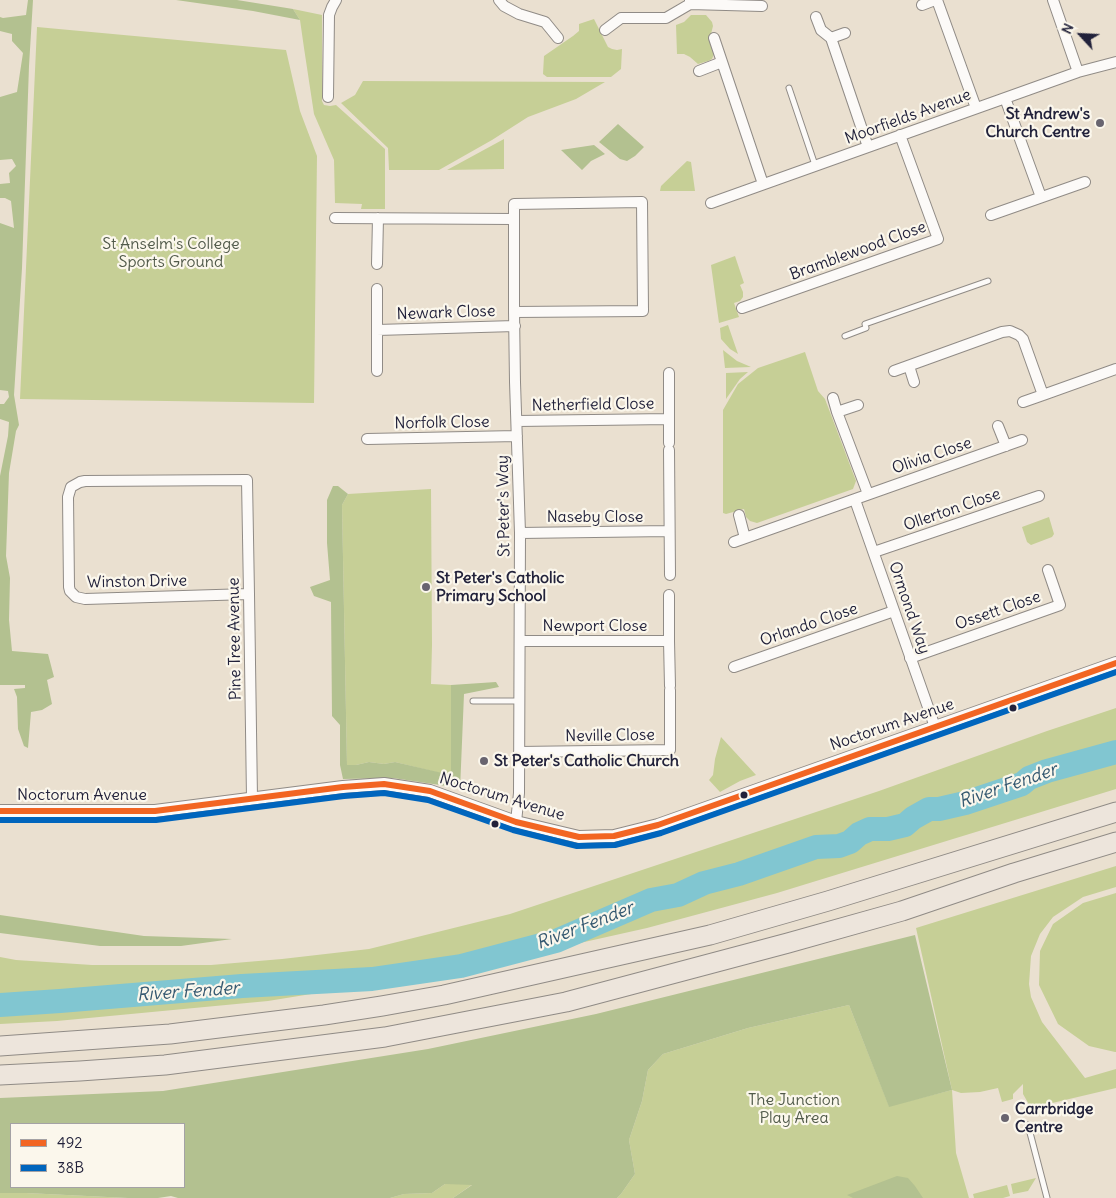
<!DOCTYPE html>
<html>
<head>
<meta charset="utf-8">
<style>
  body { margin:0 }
  #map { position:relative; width:1116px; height:1198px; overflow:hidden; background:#eae0d0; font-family:Delius,sans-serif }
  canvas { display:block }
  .legend { position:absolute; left:10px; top:1123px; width:175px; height:65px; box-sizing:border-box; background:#fbf7ec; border:1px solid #a4a2a5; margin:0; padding:6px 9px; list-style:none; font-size:15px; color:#22223b }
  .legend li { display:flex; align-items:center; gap:10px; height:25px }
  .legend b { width:25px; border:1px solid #a4a2a5 }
  .north { position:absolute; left:1056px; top:10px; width:50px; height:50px; -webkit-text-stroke:4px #fbf7ec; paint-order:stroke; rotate:295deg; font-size:14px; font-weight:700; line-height:20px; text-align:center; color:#22223b }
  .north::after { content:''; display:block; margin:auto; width:18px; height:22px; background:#22223b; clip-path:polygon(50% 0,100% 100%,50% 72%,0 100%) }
</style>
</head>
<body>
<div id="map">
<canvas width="1116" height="1198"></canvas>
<ul class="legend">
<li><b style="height:6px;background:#f26522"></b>492</li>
<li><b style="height:6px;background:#0065bd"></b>38B</li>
</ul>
<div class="north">N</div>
</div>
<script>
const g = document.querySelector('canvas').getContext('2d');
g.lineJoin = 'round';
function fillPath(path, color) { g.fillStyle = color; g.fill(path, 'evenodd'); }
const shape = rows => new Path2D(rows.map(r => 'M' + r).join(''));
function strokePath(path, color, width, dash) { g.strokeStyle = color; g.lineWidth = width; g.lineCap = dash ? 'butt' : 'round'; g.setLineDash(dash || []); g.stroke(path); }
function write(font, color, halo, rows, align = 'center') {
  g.font = font + ' Delius,sans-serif'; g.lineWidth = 4.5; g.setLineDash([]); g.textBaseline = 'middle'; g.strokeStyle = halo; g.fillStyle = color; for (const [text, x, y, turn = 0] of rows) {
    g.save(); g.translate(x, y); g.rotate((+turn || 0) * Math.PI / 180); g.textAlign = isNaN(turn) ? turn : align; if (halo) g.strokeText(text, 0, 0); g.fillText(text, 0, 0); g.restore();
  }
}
fillPath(shape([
  [293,9,322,15,322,101,324,105,330,106,336,105,385,149,385,209,361,209,362,204,335,203,334,160,314,114,304,48,300,20],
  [691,15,706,15,712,22,713,26,711,34,709,38,714,54,712,59,708,61,698,64,690,57,684,54,677,54,676,25,684,22],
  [594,19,608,47,612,49,617,50,622,49,621,69,611,77,547,77,543,74,544,56,573,36,579,31,579,24],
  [37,27,286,50,300,111,317,156,314,403,20,399],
  [363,81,605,82,576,99,528,117,492,140,439,170,389,170,388,148,341,103,355,95],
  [504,139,504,169,447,170],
  [687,161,691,162,695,191,660,191,661,186],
  [735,256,744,283,740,285,743,292,743,297,740,301,734,303,739,317,719,323,711,265],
  [728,325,738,354,730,349,721,339,720,328],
  [723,350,737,361,751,367,725,368],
  [805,352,818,391,825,399,856,481,853,489,757,523,750,521,746,517,744,509,726,514,723,513,723,410,738,384,758,368],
  [748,372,740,379,726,399,726,373],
  [431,489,432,645,431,684,451,685,452,776,395,762,384,764,369,762,356,765,347,765,342,505,348,494],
  [1049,517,1054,534,1052,537,1031,545,1027,542,1022,527],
  [1116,708,1116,789,777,893,647,928,459,970,268,1001,57,1021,0,1024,0,957,16,960,92,965,211,965,282,959,369,949,510,914,879,791,1047,731],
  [721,737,756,775,740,781,720,792,709,780,713,775,715,759],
  [1116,866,1116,887,1083,897,1053,917,1040,934,1031,956,1029,984,1031,997,1042,1022,1085,1078,1116,1069,1116,1088,1031,1108,1023,1094,1023,1084,1013,1094,1013,1099,1002,1102,998,1088,980,1092,961,1093,952,1090,956,1153,969,1198,617,1198,621,1194,635,1174,629,1140,642,1101,648,1070,663,1054,748,1028,849,1005,889,1106,952,1090,916,928],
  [1116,893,1116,1052,1115,1052,1089,1046,1058,1024,1039,985,1040,951,1053,924,1083,903],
  [1036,1178,1028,1191,1013,1194,1011,1184],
  [445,1184,473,1184,453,1198,390,1198,404,1194,432,1193],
  [1007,1185,1010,1196,1003,1198,974,1198,973,1194],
  [0,1193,26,1193,128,1198,0,1198]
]), '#c6cf96');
fillPath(shape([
  [28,0,33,0,29,66,22,268,14,395,19,425,16,431,9,473,6,556,10,578,9,620,12,651,48,654,54,677,47,680,52,704,42,710,31,712,28,748,24,746,18,729,17,697,14,689,25,688,25,685,0,685,0,476,8,436,9,422,0,419,0,404,4,404,9,397,8,391,0,390,0,223,14,228,11,201,5,198,0,198,0,184,10,183,9,173,16,166,12,159,0,160,0,97,17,92,23,53,12,41,12,34,0,31,0,17,3,18,26,15],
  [176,0,237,0,293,9,300,20,253,11],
  [618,124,644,147,635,156,627,161,620,159,599,142],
  [594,145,605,154,591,161,582,170,561,150],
  [333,486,338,486,348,494,342,505,347,765,356,765,369,762,384,764,395,762,451,775,451,685,496,682,499,687,464,694,460,790,455,786,453,787,393,778,343,779,340,765,340,725,332,716,331,602,314,596,310,587,330,580,327,543,327,500],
  [0,915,144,936,232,939,181,946,100,946,0,933],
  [915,935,952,1090,889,1107,849,1005,748,1028,663,1054,648,1070,642,1101,629,1140,635,1174,621,1194,617,1198,453,1198,472,1185,445,1184,432,1193,404,1194,390,1198,178,1198,171,1196,158,1198,128,1198,26,1193,0,1193,0,1098,163,1091,428,1049,596,1014],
  [11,1124,184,1124,184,1187,11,1187],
  [897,1176,908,1178,915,1186,923,1198,853,1198,847,1195]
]), '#b3c190');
strokePath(shape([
  [0,1005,60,1001,242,986,372,979,461,966,556,941,651,900,678,895,704,883,739,874,816,847,839,846,850,842,859,834,870,829,888,829,905,825,913,818,929,809,939,809,965,803,1022,784,1029,778,1047,771,1116,752]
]), '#81c6d1', 24);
const service = shape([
  [789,88,815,165],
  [845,336,866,328,865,324,988,281],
  [473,701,519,701],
  [1028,1125,1047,1198]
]);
const minor = shape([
  [499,0,504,6,519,14,545,22,558,38],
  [937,0,976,108],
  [1053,0,1078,72],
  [690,4,762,6],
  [922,5,935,0],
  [816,17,821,30,831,38,868,147],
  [605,30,621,18,666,18,690,4,690,0],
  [714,38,763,184],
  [831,38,845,33],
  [699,71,722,62],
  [328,97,329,15,332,7,336,0],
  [1005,98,1041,197],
  [711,203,1078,72,1116,62],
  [991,215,1085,182],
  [335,218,514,219],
  [377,264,378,218],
  [377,289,377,371],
  [742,308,938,239,900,135],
  [514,312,643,311,642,202,514,204,514,312,515,382,520,533,519,793,516,822],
  [377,330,515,326],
  [909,366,914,382],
  [894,371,1002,332,1010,331,1019,335,1023,339,1043,395,1116,369],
  [669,373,669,443],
  [833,398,837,412],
  [1023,402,1043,395],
  [858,405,837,412,868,494],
  [517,421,669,419],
  [998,426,1006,446],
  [367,439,517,436],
  [669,450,670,575],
  [855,500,935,727],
  [739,515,745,538],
  [520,533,669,531],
  [734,542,1022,440],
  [874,552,1039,496],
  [249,594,85,599,76,597,70,591,69,587,68,497,71,487,80,482,85,481,247,480,249,594,252,798],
  [520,641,669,641,669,595],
  [669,641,670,686],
  [910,658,1060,605,1048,570],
  [734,667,894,611],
  [519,752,670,750,670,690]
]);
const tertiary = shape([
  [0,811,155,811,343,787,384,784,430,791,516,822,579,837,614,836,658,825,1116,663]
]);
const motorway = shape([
  [0,1046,170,1034,324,1015,382,1006,444,995,710,935,828,901,1116,812],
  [0,1075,80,1071,165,1065,385,1037,566,1002,788,943,902,911,1014,873,1116,842]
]);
strokePath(service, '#908b86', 7);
strokePath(minor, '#908b86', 12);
strokePath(tertiary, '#908b86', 14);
strokePath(motorway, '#908b86', 21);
strokePath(service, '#fcfaf8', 5);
strokePath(minor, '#fcfaf8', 10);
strokePath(tertiary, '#fcfaf8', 12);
strokePath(motorway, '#ede5dc', 19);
strokePath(shape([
  [0,811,155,811,343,787,384,784,430,791,516,822,579,837,614,836,658,825,1116,663]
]), '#f26522', 6);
strokePath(shape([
  [0,820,156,820,344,796,384,793,428,800,513,830,577,846,615,845,661,833,1116,672]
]), '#0065bd', 6);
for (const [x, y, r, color] of [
  [1100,123,5,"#68646f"],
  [426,587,5,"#68646f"],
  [1013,708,4.5,"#22223b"],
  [484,761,5,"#68646f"],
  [744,795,4.5,"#22223b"],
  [495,824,4.5,"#22223b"],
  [1005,1118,5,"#68646f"]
]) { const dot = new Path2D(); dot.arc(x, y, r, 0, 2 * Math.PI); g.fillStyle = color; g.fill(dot); strokePath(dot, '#fbf7ec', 2); }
write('bold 16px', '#22223b', '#fbf7ec', [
  ["St Andrew's",1090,114,"right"],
  ["Church Centre",1090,132,"right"],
  ["St Peter's Catholic",436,578],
  ["Primary School",436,596],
  ["St Peter's Catholic Church",494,761],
  ["Carrbridge",1015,1109],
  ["Centre",1015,1127]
], 'left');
write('16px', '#22223b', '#fbf7ec', [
  ["Moorfields Avenue",908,117,-20],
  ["Bramblewood Close",858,251,-20],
  ["Newark Close",446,313,-2],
  ["Netherfield Close",593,405,-1],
  ["Norfolk Close",442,423,-1],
  ["Olivia Close",932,456,-19],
  ["St Peter's Way",504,506,-91],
  ["Ollerton Close",952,510,-19],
  ["Naseby Close",595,517],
  ["Winston Drive",137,582,-1],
  ["Ormond Way",909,608,71],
  ["Ossett Close",998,611,-19],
  ["Orlando Close",809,625,-19],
  ["Newport Close",595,626],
  ["Pine Tree Avenue",235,639,-91],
  ["Noctorum Avenue",892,725,-19],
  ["Neville Close",610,736,-1],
  ["Noctorum Avenue",82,795],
  ["Noctorum Avenue",502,797,17]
]);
write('16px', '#515a4a', '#fbf7ec', [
  ["St Anselm's College",171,244],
  ["Sports Ground",171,262],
  ["The Junction",794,1100],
  ["Play Area",794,1118]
]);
write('italic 18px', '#345870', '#fbf7ec', [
  ["River Fender",1008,786,-19],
  ["River Fender",585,926,-21],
  ["River Fender",188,992,-4]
]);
</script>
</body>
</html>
